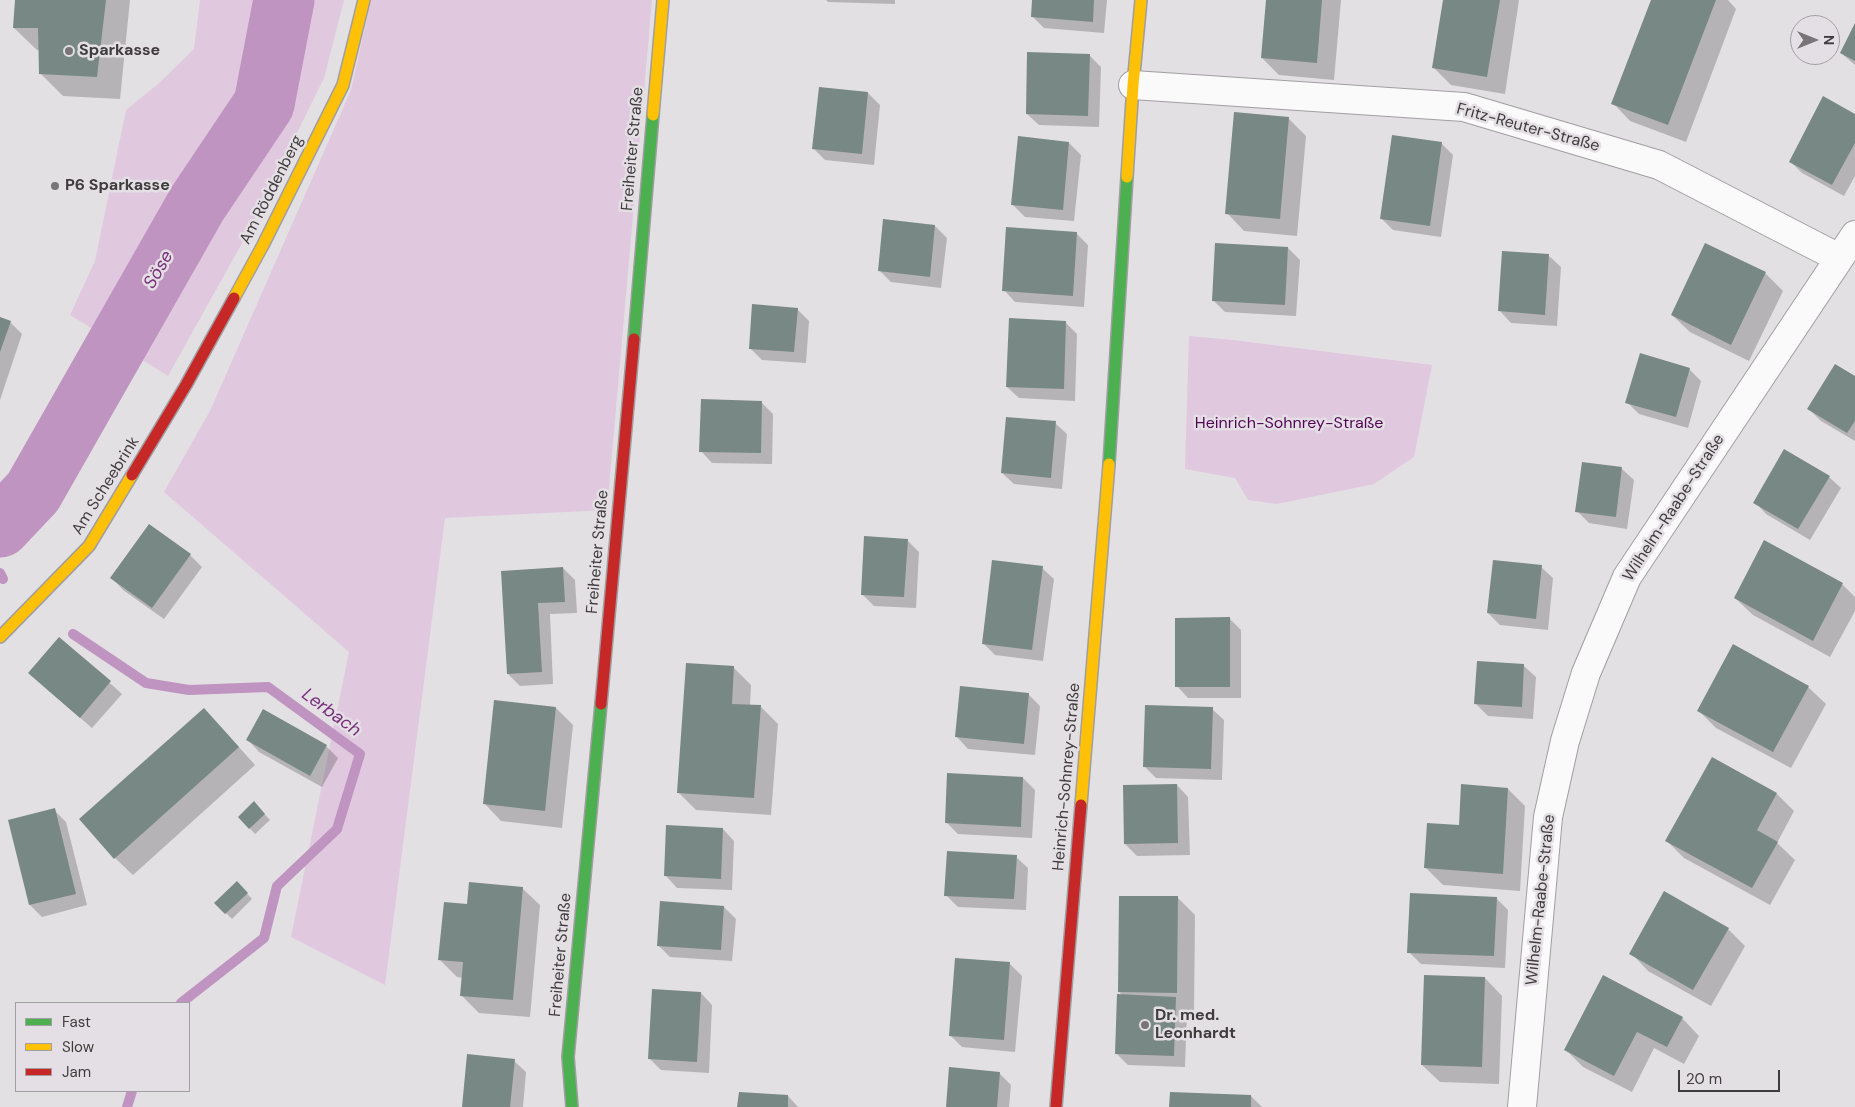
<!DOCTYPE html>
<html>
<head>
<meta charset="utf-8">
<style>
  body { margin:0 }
  #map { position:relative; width:1855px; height:1107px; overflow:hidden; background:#e3e0e3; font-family:"DM Sans",sans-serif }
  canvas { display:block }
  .legend { position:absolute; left:15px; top:1002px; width:175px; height:90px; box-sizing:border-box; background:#e4dfe4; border:1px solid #a29ea1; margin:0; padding:6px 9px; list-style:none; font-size:15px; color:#3e3c3d }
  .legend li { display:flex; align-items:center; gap:10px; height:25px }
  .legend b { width:25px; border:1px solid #a29ea1 }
  .north { position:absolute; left:1790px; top:15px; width:50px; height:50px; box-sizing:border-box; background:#e4dfe4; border:1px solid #a29ea1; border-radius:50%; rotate:90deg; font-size:14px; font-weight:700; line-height:20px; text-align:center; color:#3e3c3d }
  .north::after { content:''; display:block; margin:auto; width:18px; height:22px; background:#787577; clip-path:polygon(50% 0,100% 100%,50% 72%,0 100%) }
  .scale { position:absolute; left:1678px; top:1070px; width:102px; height:22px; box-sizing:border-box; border:2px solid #3e3c3d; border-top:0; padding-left:6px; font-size:15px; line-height:18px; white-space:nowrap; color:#3e3c3d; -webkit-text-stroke:4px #e4dfe4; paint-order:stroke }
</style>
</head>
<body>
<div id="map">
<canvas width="1855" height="1107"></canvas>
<ul class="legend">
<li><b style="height:6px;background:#4caf50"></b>Fast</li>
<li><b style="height:6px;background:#ffc107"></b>Slow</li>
<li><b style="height:6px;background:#c62828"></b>Jam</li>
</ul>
<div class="north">N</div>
<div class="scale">20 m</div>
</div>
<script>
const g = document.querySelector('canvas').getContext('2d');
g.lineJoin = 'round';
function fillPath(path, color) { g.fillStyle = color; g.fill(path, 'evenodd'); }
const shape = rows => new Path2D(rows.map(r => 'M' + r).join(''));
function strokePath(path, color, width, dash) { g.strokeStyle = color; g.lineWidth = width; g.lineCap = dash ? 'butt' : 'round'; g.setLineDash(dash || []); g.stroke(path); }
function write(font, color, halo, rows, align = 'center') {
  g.font = font + ' "DM Sans",sans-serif'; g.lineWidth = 5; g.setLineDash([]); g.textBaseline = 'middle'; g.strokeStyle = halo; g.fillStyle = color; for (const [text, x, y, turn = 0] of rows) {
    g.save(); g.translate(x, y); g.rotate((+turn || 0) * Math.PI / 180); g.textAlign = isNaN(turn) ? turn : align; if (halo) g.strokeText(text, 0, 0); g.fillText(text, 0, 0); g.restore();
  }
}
fillPath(shape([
  [200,0,344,0,324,78,246,236,168,376,70,315,95,261,126,110,158,84,194,49],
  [371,0,652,0,607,510,445,518,385,985,291,937,349,652,164,492,210,411,351,90],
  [1189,336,1233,340,1432,365,1414,457,1374,484,1277,504,1248,500,1235,478,1185,469]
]), '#e0c8df');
fillPath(shape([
  [16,0,130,0,120,99,63,96,40,73,40,50,37,50,14,28],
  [826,0,895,0,895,4,828,2],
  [1033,0,1107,0,1104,33,1044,28,1032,16],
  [1267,0,1341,0,1334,80,1279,75,1262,58],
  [1444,0,1519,0,1505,94,1451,85,1433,67],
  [1652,0,1728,0,1736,9,1686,142,1630,121,1613,103],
  [1855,26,1855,65,1841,53],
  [1089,55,1101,67,1099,127,1039,125,1027,114],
  [820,89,868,93,880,105,874,165,825,160,814,149],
  [1855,115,1855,176,1844,196,1802,173,1790,161],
  [1288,118,1306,136,1297,236,1244,231,1227,213],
  [1069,143,1081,155,1074,221,1025,217,1013,205],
  [1441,143,1453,155,1441,237,1393,230,1382,219],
  [935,226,947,238,941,288,891,282,879,270],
  [1076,233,1088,245,1084,307,1015,302,1004,290],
  [1288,248,1300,260,1296,316,1225,312,1213,300],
  [1549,256,1561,267,1557,326,1511,323,1500,311],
  [1765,273,1783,291,1749,361,1690,332,1672,315],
  [797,309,809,321,806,363,762,360,750,348],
  [0,318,10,322,22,334,0,400],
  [1065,322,1077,334,1075,401,1019,398,1007,387],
  [1689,369,1701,381,1688,428,1639,414,1627,402],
  [1855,377,1855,441,1821,421,1809,409],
  [761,402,773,414,772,464,712,463,701,451],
  [1055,423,1067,434,1062,489,1014,484,1002,473],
  [1583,463,1622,469,1634,480,1627,529,1589,523,1577,511],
  [1829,477,1841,488,1810,540,1766,514,1755,502],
  [149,526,190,555,202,567,164,619,123,590,112,578],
  [907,540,919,552,916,608,874,606,862,594],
  [1541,567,1553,578,1548,630,1500,625,1488,613],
  [563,568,575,580,577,613,550,614,553,684,520,686,508,674,503,572],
  [1042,568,1054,579,1043,661,995,655,983,643],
  [1842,584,1855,597,1855,611,1830,657,1753,615,1735,598],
  [1229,618,1241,630,1241,698,1188,698,1177,686],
  [60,638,122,694,92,728,42,685],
  [1524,666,1536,677,1533,719,1488,716,1476,704],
  [733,667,751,685,750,706,760,706,778,724,771,815,696,810,679,793],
  [1808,687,1826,704,1791,768,1716,728,1698,710],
  [1028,694,1040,706,1035,755,968,749,957,737],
  [556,708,573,725,562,828,501,821,484,803],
  [1212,709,1224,720,1222,780,1156,778,1144,766],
  [221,727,255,765,133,875,115,858],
  [248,740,326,746,338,758,322,787,259,752],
  [1712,758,1777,794,1794,811,1777,843,1795,860,1770,905,1684,858,1667,841],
  [1023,778,1035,790,1032,838,958,834,946,822],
  [1177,785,1188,797,1190,855,1137,856,1125,844],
  [1508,789,1525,806,1520,891,1443,885,1426,868],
  [254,803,270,820,255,834,239,817],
  [54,810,66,822,87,905,42,917,30,905,9,821],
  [723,829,734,841,732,890,677,888,666,876],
  [1016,857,1028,868,1026,910,958,907,946,895],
  [237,883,252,899,232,919,216,903],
  [522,888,540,905,530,1017,479,1013,461,995,463,978,457,977,440,960,468,906],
  [1177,897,1195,915,1194,1010,1187,1010,1185,1067,1128,1065,1116,1053,1123,996,1119,992],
  [1496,898,1508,910,1505,968,1421,964,1409,952],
  [724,907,736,919,732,961,670,957,658,945],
  [1728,929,1745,946,1711,1006,1648,971,1631,953],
  [1010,964,1022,976,1015,1052,962,1047,950,1035],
  [1485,978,1502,996,1499,1084,1440,1082,1422,1065],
  [701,993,712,1005,709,1073,661,1070,649,1058],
  [1682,1018,1699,1036,1684,1064,1654,1048,1632,1092,1583,1067,1566,1050],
  [514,1061,526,1072,523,1107,464,1107],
  [999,1073,1011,1085,1009,1107,947,1107],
  [788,1096,798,1107,739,1107],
  [1251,1096,1262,1107,1170,1107]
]), '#0003');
strokePath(shape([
  [0,573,3,579],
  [73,634,146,683,189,690,268,687,360,754,337,829,277,886,264,938,181,1003],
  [127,1107,132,1091]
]), '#bf94c0', 10);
strokePath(shape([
  [0,527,33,492,197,204,264,104,284,0]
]), '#bf94c0', 61);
fillPath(shape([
  [15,0,106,0,97,77,39,74,38,28,13,28],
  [1032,0,1094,0,1093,22,1031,17],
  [1266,0,1322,0,1317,63,1261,58],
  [1443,0,1500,0,1487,77,1432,68],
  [1651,0,1716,0,1668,125,1611,104],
  [1855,23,1855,61,1840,53],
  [1027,52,1090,54,1088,116,1026,114],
  [819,87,868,92,862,154,812,149],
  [1823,96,1855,114,1855,143,1832,185,1789,162],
  [1234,112,1289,117,1280,219,1225,214],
  [1392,135,1442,142,1430,226,1380,219],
  [1018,136,1069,142,1063,210,1011,205],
  [883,219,935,225,930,277,878,271],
  [1006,227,1077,232,1073,296,1002,291],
  [1215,243,1288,247,1285,305,1212,301],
  [1705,243,1766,272,1731,345,1671,315],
  [1502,251,1549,254,1545,315,1498,311],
  [752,304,798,308,794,352,749,349],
  [0,317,11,321,0,352],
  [1009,318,1066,321,1064,389,1006,387],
  [1640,353,1690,368,1676,417,1625,403],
  [1835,364,1855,376,1855,421,1847,433,1807,409],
  [701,399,762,401,761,453,699,452],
  [1006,417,1056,421,1051,478,1001,473],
  [1784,449,1830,476,1798,529,1753,503],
  [1582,462,1622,467,1616,517,1575,512],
  [149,524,191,554,152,608,110,578],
  [864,536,908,539,904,597,861,595],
  [1764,540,1843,583,1813,641,1734,598],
  [992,560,1043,566,1032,650,982,644],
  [1493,560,1542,565,1536,619,1487,613],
  [563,567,565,602,538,603,542,672,507,674,501,571],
  [1230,617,1230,687,1175,687,1175,618],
  [59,637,111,681,80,718,28,673],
  [1733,644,1809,686,1773,752,1697,711],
  [1477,661,1524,664,1522,707,1474,704],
  [686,663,734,666,732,704,761,705,754,798,677,793],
  [960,686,1029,693,1024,744,955,737],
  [494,700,556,707,545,811,483,804],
  [1145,705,1213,707,1211,769,1143,767],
  [204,708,239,747,114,859,79,819],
  [263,709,327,745,310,776,246,740],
  [1712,757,1777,793,1757,830,1778,842,1752,888,1665,841],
  [947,773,1023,777,1021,827,945,823],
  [1177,784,1178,843,1124,844,1123,785],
  [1461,784,1508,788,1503,874,1424,868,1427,823,1459,825],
  [254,801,265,814,249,829,238,817],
  [55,808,76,894,29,905,8,820],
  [666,825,723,828,721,879,664,876],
  [947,851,1017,855,1014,899,944,896],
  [237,881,248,893,225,914,214,903],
  [469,882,523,887,513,1000,460,996,463,962,438,960,444,902,467,904],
  [1664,891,1729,928,1693,990,1629,954],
  [1410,893,1497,897,1494,956,1407,953],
  [1119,896,1178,896,1177,993,1118,992],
  [660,901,724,906,721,950,657,946],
  [955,958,1010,962,1004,1040,949,1036],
  [1424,975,1485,977,1482,1067,1421,1065],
  [1603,975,1683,1017,1667,1047,1637,1032,1614,1076,1564,1050],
  [652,989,701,992,697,1062,648,1059],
  [1117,994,1176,997,1174,1056,1115,1054],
  [467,1054,515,1059,510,1107,462,1107],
  [949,1067,1000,1072,997,1107,946,1107],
  [739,1092,788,1095,788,1107,737,1107],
  [1170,1092,1251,1095,1251,1107,1169,1107]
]), '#788884');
const street = shape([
  [1133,85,1464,107,1659,165,1839,258],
  [1522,1107,1548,817,1565,741,1586,673,1627,577,1855,235]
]);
const fast = shape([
  [634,339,653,115],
  [1109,464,1127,177],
  [572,1107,568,1057,601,704]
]);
const slow = shape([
  [653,115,663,0],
  [1127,177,1133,85,1141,0],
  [234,298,263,245,343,85,364,0],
  [0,637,89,546,132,475],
  [1081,805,1109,464]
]);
const jam = shape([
  [132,475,186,385,234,298],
  [601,704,634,339],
  [1056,1107,1081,805]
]);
strokePath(street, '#a09ea0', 30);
strokePath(fast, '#a09ea0', 14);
strokePath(slow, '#a09ea0', 14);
strokePath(jam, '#a09ea0', 14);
strokePath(street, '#fbfafb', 28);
strokePath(fast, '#4caf50', 11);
strokePath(slow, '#ffc107', 11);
strokePath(jam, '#c62828', 11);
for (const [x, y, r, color] of [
  [69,51,5,"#787577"],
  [55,186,5,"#787577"],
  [1145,1025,5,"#787577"]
]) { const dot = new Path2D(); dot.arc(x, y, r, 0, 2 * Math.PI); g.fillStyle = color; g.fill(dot); strokePath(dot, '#e4dfe4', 2); }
write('bold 16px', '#3e3c3d', '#e4dfe4', [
  ["Sparkasse",79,51],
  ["P6 Sparkasse",65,186],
  ["Dr. med.",1155,1016],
  ["Leonhardt",1155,1034]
], 'left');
write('16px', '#3e3c3d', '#e4dfe4', [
  ["Fritz-Reuter-Straße",1528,128,15],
  ["Freiheiter Straße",633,149,-85],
  ["Am Röddenberg",272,190,-63],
  ["Am Scheebrink",106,486,-58],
  ["Wilhelm-Raabe-Straße",1674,508,-57],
  ["Freiheiter Straße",598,552,-85],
  ["Heinrich-Sohnrey-Straße",1067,777,-85],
  ["Wilhelm-Raabe-Straße",1541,900,-84],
  ["Freiheiter Straße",561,955,-85]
]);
write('16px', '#530356', '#e4dfe4', [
  ["Heinrich-Sohnrey-Straße",1289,424]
]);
write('italic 18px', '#782e7a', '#e4dfe4', [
  ["Söse",159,270,-60],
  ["Lerbach",331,713,36]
]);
</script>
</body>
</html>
